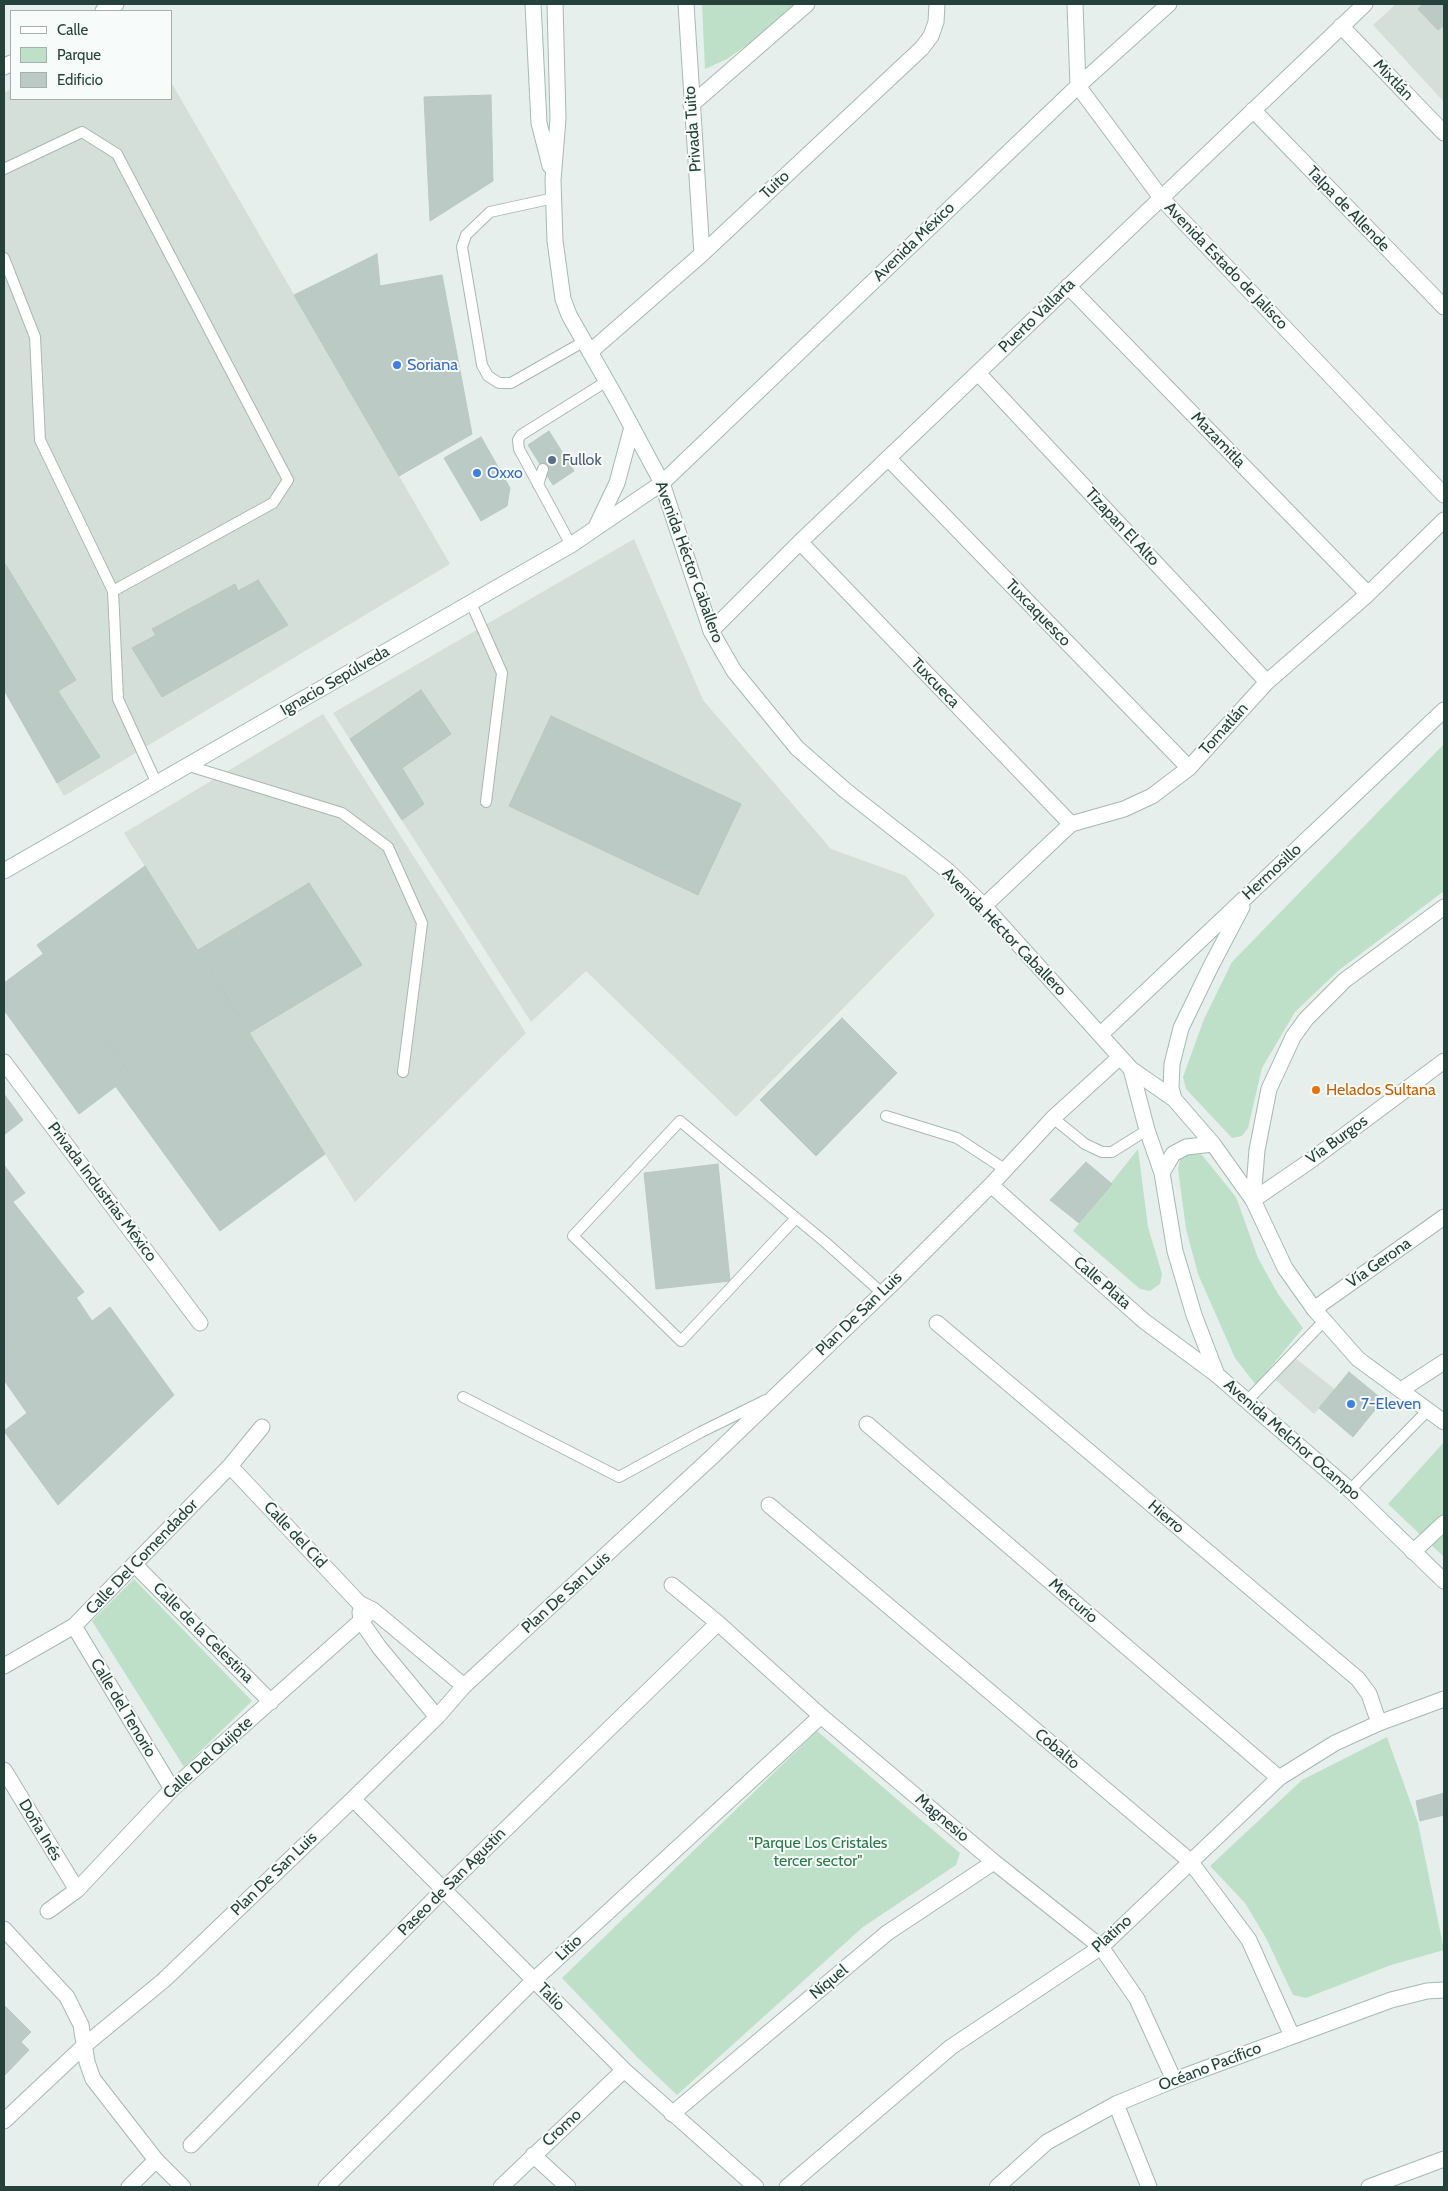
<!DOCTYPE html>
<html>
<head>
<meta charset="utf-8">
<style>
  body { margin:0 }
  #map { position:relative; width:1448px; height:2191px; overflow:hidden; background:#e6efeb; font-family:Cabin,sans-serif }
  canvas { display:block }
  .frame { position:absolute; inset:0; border:5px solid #24423a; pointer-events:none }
  .legend { position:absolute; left:10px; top:10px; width:162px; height:90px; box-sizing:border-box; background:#f7fbf9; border:1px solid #a3b1ad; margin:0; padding:6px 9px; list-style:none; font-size:15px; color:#24423a }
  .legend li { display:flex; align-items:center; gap:10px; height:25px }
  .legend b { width:25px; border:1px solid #a3b1ad }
</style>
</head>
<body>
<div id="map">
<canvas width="1448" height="2191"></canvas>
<div class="frame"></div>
<ul class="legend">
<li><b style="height:6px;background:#fff"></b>Calle</li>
<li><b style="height:14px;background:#bfe0c8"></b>Parque</li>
<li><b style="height:14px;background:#bbcac4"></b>Edificio</li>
</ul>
</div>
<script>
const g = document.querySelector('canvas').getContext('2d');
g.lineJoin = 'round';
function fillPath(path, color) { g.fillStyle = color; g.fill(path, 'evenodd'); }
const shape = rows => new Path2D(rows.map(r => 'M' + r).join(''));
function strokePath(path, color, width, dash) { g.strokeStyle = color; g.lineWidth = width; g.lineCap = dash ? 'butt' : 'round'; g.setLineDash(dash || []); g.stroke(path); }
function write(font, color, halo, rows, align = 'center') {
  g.font = font + ' Cabin,sans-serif'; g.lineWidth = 4; g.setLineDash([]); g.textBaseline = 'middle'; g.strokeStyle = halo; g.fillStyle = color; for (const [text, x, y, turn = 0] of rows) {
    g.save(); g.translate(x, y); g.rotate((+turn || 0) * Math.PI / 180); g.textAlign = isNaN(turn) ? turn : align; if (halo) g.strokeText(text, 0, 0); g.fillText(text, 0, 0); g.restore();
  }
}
fillPath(shape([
  [1396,4,1444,4,1444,102,1373,25],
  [171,82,450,564,64,796,4,690,4,93,11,89,11,99,171,99],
  [634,539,703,700,831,849,906,876,935,915,736,1117,586,971,531,1022,333,713],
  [323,714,526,1033,355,1202,124,833],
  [1290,1354,1336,1390,1314,1414,1271,1376]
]), '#d4dfda');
fillPath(shape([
  [702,4,795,4,774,26,727,59,705,69],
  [1444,744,1444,891,1338,971,1295,1012,1262,1068,1248,1128,1242,1136,1232,1138,1186,1089,1183,1077,1204,1019,1232,962],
  [1138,1149,1148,1227,1162,1274,1160,1284,1150,1291,1140,1289,1073,1231],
  [1192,1150,1202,1155,1236,1197,1258,1258,1278,1294,1303,1328,1256,1385,1235,1358,1198,1274,1186,1229,1178,1169,1180,1159],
  [1444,1442,1444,1557,1388,1504],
  [134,1579,252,1701,184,1767,92,1621],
  [817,1731,960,1853,956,1865,863,1927,677,2095,637,2057,562,1978],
  [1387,1737,1418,1823,1444,1950,1391,1965,1306,1998,1293,1995,1266,1938,1245,1903,1210,1866,1302,1780]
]), '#bfe0c8');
const building = shape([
  [1423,4,1444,4,1444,25,1438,30,1418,9,1423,4],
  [491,95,493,181,430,221,424,97,491,95],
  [377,254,380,286,442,275,472,434,399,476,294,295,377,254],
  [549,431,574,471,553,485,528,445,549,431],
  [481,437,510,488,507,506,481,521,444,458,481,437],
  [4,562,76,680,58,691,100,757,57,783,4,690,4,562],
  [258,580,288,625,162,697,132,648,156,635,152,629,235,584,238,591,258,580],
  [421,690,451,734,402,768,424,804,402,820,350,739,421,690],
  [551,716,741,804,698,895,509,806,551,716],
  [145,866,230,1002,131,1075,37,945,145,866],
  [309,883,362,965,249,1033,198,950,309,883],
  [43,954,131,1075,79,1114,4,1010,4,983,43,954],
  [230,1002,325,1154,220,1231,116,1087,230,1002],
  [842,1018,897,1073,816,1156,760,1100,842,1018],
  [4,1094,23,1120,4,1135,4,1094],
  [1086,1162,1112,1184,1079,1223,1050,1200,1086,1162],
  [718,1164,730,1281,656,1289,644,1173,718,1164],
  [4,1165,25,1193,4,1208,4,1165],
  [13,1202,84,1292,4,1350,4,1208,13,1202],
  [76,1297,92,1321,110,1307,174,1395,58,1505,4,1431,27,1413,4,1380,4,1350,76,1297],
  [1349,1372,1383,1400,1353,1437,1319,1408,1349,1372],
  [1444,1793,1444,1815,1420,1821,1416,1801,1444,1793],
  [4,2005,31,2032,21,2042,29,2050,4,2076,4,2005]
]);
fillPath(building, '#bbcac4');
strokePath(building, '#b8c9c2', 1);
const lane = shape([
  [4,169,82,132,117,154,288,480,273,503,113,591],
  [554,198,490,212,466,235,462,247,482,365,488,376,499,383,511,383,583,342],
  [4,258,35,337,40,440,113,591,118,699,157,784],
  [538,485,543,469],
  [571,545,519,449,518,440,521,435,607,381],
  [471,603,502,673,486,802],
  [189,766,342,813,388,847,422,923,403,1072],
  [886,1116,957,1138,1006,1170],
  [1053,1118,1085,1144,1102,1152,1112,1152,1147,1130],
  [796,1218,681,1341,573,1236,680,1121,796,1218,825,1242,882,1293],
  [463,1397,619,1477,701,1432,766,1400],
  [1247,1401,1324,1321],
  [1350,1490,1429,1409]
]);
const street = shape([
  [686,4,702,254],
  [103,11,116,4],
  [1341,26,1444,133],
  [4,67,11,63],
  [1078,86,1162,199,1444,495],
  [691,105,807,4],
  [1253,110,1444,307],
  [1068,286,1368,594],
  [590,352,702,254,922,48,931,36,936,22,937,4],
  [978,373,1267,682],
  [888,458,1189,768],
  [800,542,1071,824],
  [711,631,800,542,1365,4],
  [984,906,1071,824,1124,809,1152,796,1189,768,1267,682,1368,594,1444,520],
  [4,1062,200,1323],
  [991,1185,1144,1321,1217,1375],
  [1253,1200,1257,1150,1269,1089,1293,1037,1306,1019,1345,980,1444,907],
  [1253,1200,1310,1161,1444,1061],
  [1314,1309,1444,1217],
  [937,1323,1358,1679,1369,1694,1379,1723],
  [1401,1390,1444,1362],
  [867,1424,1279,1778],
  [230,1466,359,1603,373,1610,464,1686],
  [769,1505,1190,1861,1249,1940,1292,2036],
  [1413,1552,1444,1523],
  [135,1565,271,1702],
  [672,1585,718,1623,821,1716,994,1862,1101,1947,1137,1999,1174,2080],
  [360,1612,361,1621,379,1647,437,1717],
  [74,1626,172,1789],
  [4,1666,74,1626,230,1466,262,1427],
  [4,1770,77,1890],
  [353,1799,624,2070,756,2187],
  [48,1911,77,1890,172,1789,373,1610],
  [4,1929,67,1997,81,2025,87,2062,93,2079,156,2160,183,2187],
  [1116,2104,1149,2187],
  [672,2114,887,1933,994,1862],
  [4,2121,85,2045,164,1980,353,1799,437,1717,464,1686,714,1455,895,1281,991,1185,1053,1118,1120,1057],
  [191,2145,444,1889,718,1623],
  [533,2155,568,2187],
  [129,2187,156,2160],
  [326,2187,534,1980,821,1716],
  [501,2187,624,2070],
  [787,2187,951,2047,1101,1947,1279,1778,1335,1743,1379,1723,1444,1699],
  [1369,2187,1444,2159]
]);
const secondary = shape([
  [533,4,539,123,550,166],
  [555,4,558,119,553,180,555,241,563,299,569,315,619,403,662,483,711,631,734,671,797,748,846,791,948,871,984,906,1131,1069,1174,1099,1213,1144,1253,1200,1285,1268,1314,1309,1358,1359,1444,1422],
  [1075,4,1078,86],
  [596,527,617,483,632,427],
  [4,871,571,545,662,483,1078,86,1169,4],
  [1101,1034,1444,710],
  [1131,1069,1147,1130,1162,1173,1175,1251,1194,1315,1217,1375,1350,1490,1444,1581],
  [1174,1099,1171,1088,1172,1064,1181,1028,1211,966,1242,907],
  [1162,1173,1173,1154,1186,1147,1213,1144],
  [997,2187,1047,2142,1116,2104,1174,2080,1391,2000,1427,1991,1444,1990]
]);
strokePath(lane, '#a8b8b2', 12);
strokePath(street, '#a8b8b2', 17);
strokePath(secondary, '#a4bbb3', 17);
strokePath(lane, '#fff', 10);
strokePath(street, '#fff', 15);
strokePath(secondary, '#fff', 15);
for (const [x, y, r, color] of [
  [397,365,5,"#3f7fe0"],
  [552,460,5,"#5c6f8a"],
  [477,473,5,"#3f7fe0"],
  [1316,1090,5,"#e8710a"],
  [1351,1404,5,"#3f7fe0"]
]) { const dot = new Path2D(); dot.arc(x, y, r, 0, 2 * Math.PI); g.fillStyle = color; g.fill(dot); strokePath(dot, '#f7fbf9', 2); }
write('16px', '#24423a', '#f7fbf9', [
  ["Mixtlán",1393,80,46],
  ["Privada Tuito",693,129,-94],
  ["Tuito",775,185,-43],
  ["Talpa de Allende",1348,209,46],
  ["Avenida México",914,242,-44],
  ["Avenida Estado de Jalisco",1226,266,46],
  ["Puerto Vallarta",1037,316,-44],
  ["Mazamitla",1218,440,46],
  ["Tizapan El Alto",1122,527,47],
  ["Avenida Héctor Caballero",689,562,70],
  ["Tuxcaquesco",1038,613,46],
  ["Ignacio Sepúlveda",335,681,-30],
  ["Tuxcueca",935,683,46],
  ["Tomatlán",1224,729,-48],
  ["Hermosillo",1272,872,-43],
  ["Avenida Héctor Caballero",1004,932,46],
  ["Vía Burgos",1337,1140,-36],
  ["Privada Industrias México",102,1192,53],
  ["Vía Gerona",1379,1263,-35],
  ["Calle Plata",1102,1283,41],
  ["Plan De San Luis",859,1314,-44],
  ["Avenida Melchor Ocampo",1292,1440,41],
  ["Hierro",1166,1517,40],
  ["Calle del Cid",295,1535,47],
  ["Calle Del Comendador",142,1557,-46],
  ["Plan De San Luis",566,1593,-42],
  ["Mercurio",1073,1601,41],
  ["Calle de la Celestina",203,1633,45],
  ["Calle del Tenorio",123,1708,59],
  ["Cobalto",1057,1749,40],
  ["Calle Del Quijote",208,1758,-42],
  ["Magnesio",942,1818,40],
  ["Doña Inés",40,1830,59],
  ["Plan De San Luis",274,1874,-44],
  ["Paseo de San Agustin",452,1882,-45],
  ["Platino",1112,1934,-42],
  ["Litio",569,1948,-43],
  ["Níquel",829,1982,-40],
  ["Talio",551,1997,45],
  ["Océano Pacífico",1210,2067,-21],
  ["Cromo",562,2128,-43]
]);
write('16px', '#366cbe', '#f7fbf9', [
  ["Soriana",407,365],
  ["Oxxo",487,473],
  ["7-Eleven",1361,1404]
], 'left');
write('16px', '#4e5e75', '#f7fbf9', [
  ["Fullok",562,460]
], 'left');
write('16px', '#c56008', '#f7fbf9', [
  ["Helados Sultana",1326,1090]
], 'left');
write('16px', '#2d7a4b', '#f7fbf9', [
  ["\"Parque Los Cristales",818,1843],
  ["tercer sector\"",818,1861]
]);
</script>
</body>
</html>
